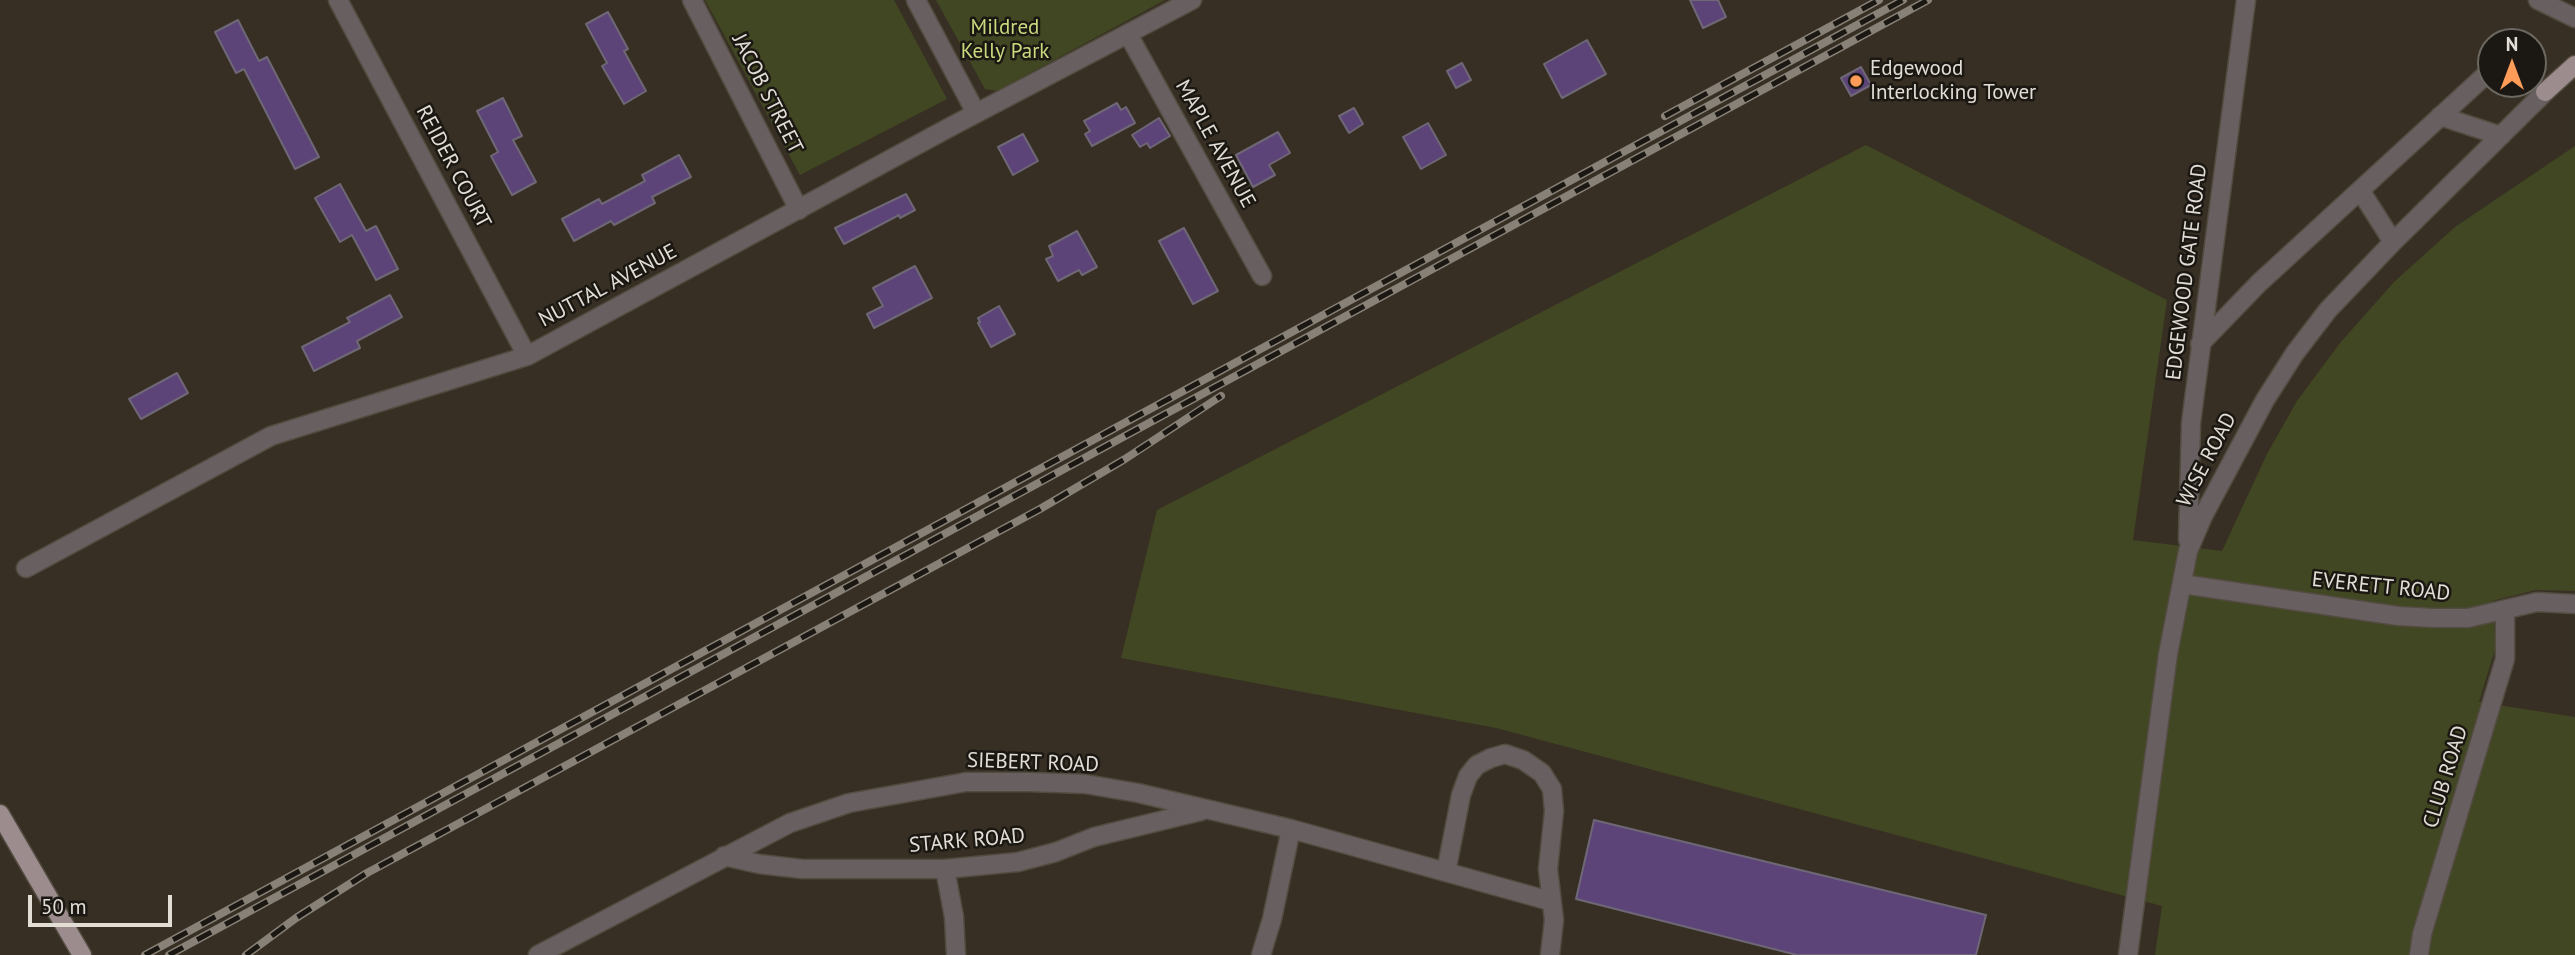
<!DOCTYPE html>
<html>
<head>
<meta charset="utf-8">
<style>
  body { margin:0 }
  #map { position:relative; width:2575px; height:955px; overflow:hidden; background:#372f23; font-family:"PT Sans",sans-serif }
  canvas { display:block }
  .north { position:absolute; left:2477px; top:28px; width:70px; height:70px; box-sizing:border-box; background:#1b1813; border:2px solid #6b6761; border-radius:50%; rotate:0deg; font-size:19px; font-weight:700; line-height:28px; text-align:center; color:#e2ddd5 }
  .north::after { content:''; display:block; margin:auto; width:24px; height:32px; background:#fe9c58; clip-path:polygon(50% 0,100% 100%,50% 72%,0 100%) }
  .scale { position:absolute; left:28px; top:895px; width:144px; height:32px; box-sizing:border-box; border:4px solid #e2ddd5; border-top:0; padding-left:9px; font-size:21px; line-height:24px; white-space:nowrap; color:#e2ddd5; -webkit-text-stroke:5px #1b1813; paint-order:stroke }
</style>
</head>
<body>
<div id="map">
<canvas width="2575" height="955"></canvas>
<div class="north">N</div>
<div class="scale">50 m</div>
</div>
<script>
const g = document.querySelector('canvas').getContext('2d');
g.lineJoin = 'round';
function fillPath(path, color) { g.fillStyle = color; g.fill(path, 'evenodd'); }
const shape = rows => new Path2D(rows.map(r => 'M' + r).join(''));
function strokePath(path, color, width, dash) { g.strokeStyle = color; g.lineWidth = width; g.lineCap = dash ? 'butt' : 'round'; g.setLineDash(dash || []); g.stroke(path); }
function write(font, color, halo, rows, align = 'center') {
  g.font = font + ' "PT Sans",sans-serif'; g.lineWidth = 5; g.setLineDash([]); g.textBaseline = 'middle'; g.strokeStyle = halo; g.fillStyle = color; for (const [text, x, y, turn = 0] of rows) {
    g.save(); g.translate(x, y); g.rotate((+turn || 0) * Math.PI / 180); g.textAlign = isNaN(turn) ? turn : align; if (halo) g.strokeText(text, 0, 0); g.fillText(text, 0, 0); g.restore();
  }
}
fillPath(shape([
  [705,0,894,0,947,99,800,175],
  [936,0,1165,0,997,91,985,89],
  [1866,145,2167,300,2133,540,2222,551,2267,454,2297,401,2340,343,2394,282,2455,227,2575,146,2575,591,2536,590,2492,601,2496,646,2479,702,2575,717,2575,955,2155,955,2162,906,1496,728,1121,658,1157,510]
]), '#414722');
const building = shape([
  [1690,0,1718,0,1726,17,1703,28,1690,0],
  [608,12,628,49,624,51,646,91,624,104,602,66,607,63,586,24,608,12],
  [238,20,259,61,267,57,319,157,295,169,244,69,236,73,215,32,238,20],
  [1587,40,1606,74,1562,98,1544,64,1587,40],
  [1462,63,1471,80,1456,88,1447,71,1462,63],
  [1861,67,1871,85,1851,96,1841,78,1861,67],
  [503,98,522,136,513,140,536,182,512,195,491,156,498,152,477,111,503,98],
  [1117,103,1121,110,1126,107,1135,123,1092,146,1085,134,1090,131,1084,121,1117,103],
  [1354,108,1363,124,1349,133,1339,116,1354,108],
  [1159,118,1170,136,1150,148,1147,143,1140,147,1132,135,1159,118],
  [1428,123,1446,155,1421,169,1403,137,1428,123],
  [1278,132,1290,153,1269,165,1275,175,1253,187,1236,155,1278,132],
  [1023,134,1038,161,1013,175,998,147,1023,134],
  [679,155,691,177,652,197,655,203,614,225,611,221,574,241,562,219,599,199,602,204,645,181,642,175,679,155],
  [340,184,366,231,376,226,398,269,376,280,352,235,340,242,315,198,340,184],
  [906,194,915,210,900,218,899,215,844,244,835,228,906,194],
  [1184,228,1218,291,1193,304,1159,241,1184,228],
  [1077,231,1097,267,1082,275,1079,270,1058,281,1046,259,1053,256,1049,246,1077,231],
  [915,266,932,298,874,328,867,314,883,306,873,288,915,266],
  [390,295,402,317,357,341,360,348,314,371,302,347,350,322,347,318,390,295],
  [999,306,1015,334,991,347,978,323,980,322,978,318,999,306],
  [177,373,188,393,141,419,129,399,177,373],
  [1594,820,1986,915,1976,955,1797,955,1576,899,1594,820]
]);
fillPath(building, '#5d4478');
strokePath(building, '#6e6775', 2);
const minor = shape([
  [338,0,527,356],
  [692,0,799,210],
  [916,0,976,113],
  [2538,0,2575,18],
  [1128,34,1262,276],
  [2440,116,2501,136],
  [2360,190,2393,242],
  [2200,344,2259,283,2491,70],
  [2188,540,2191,423,2246,0],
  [26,568,271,436,527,356,952,126,1192,0],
  [2182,584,2398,616,2433,618,2468,618,2537,602,2575,604],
  [724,856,759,864,802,869,945,869,1018,862,1056,852,1094,837,1201,811],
  [945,869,954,917,956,955],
  [1446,872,1461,795,1468,776,1477,765,1491,758,1505,754,1523,760,1542,773,1552,789,1554,811,1548,869,1554,920,1550,955],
  [538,955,790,823,849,803,966,782,1029,782,1085,784,1138,793,1291,829,1550,901],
  [1261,955,1272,919,1291,829],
  [2128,955,2168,654,2188,551,2203,516,2265,400,2295,353,2328,310,2393,242,2545,92],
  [2419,955,2422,934,2505,659,2505,610]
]);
const major = shape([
  [2545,92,2575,65],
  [0,814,82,955]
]);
strokePath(minor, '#524b3f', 21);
strokePath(major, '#524b3f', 21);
strokePath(minor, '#675f60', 18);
strokePath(major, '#9c8c8e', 18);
const rail = shape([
  [1665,116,1879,0],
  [145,955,1903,0],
  [169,955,1928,0],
  [246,955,296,918,367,873,1040,509,1125,459,1221,396]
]);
strokePath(rail, '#888177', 8);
strokePath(rail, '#1b1813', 5, [16]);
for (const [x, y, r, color] of [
  [1856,81,7,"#fe9c58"]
]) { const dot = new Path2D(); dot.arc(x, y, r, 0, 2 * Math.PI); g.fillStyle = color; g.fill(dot); strokePath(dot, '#1b1813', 2.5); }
write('21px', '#cad97d', '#1b1813', [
  ["Mildred",1005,28],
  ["Kelly Park",1005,52]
]);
write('21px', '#e2ddd5', '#1b1813', [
  ["Edgewood",1870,69],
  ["Interlocking Tower",1870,93]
], 'left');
write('21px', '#e2ddd5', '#1b1813', [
  ["JACOB STREET",767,94,63],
  ["MAPLE AVENUE",1215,144,61],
  ["REIDER COURT",453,167,62],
  ["EDGEWOOD GATE ROAD",2187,272,-83],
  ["NUTTAL AVENUE",608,286,-28],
  ["WISE ROAD",2207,460,-62],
  ["EVERETT ROAD",2381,587,6],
  ["SIEBERT ROAD",1033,763,2],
  ["CLUB ROAD",2446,777,-73],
  ["STARK ROAD",967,841,-5]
]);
</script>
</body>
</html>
